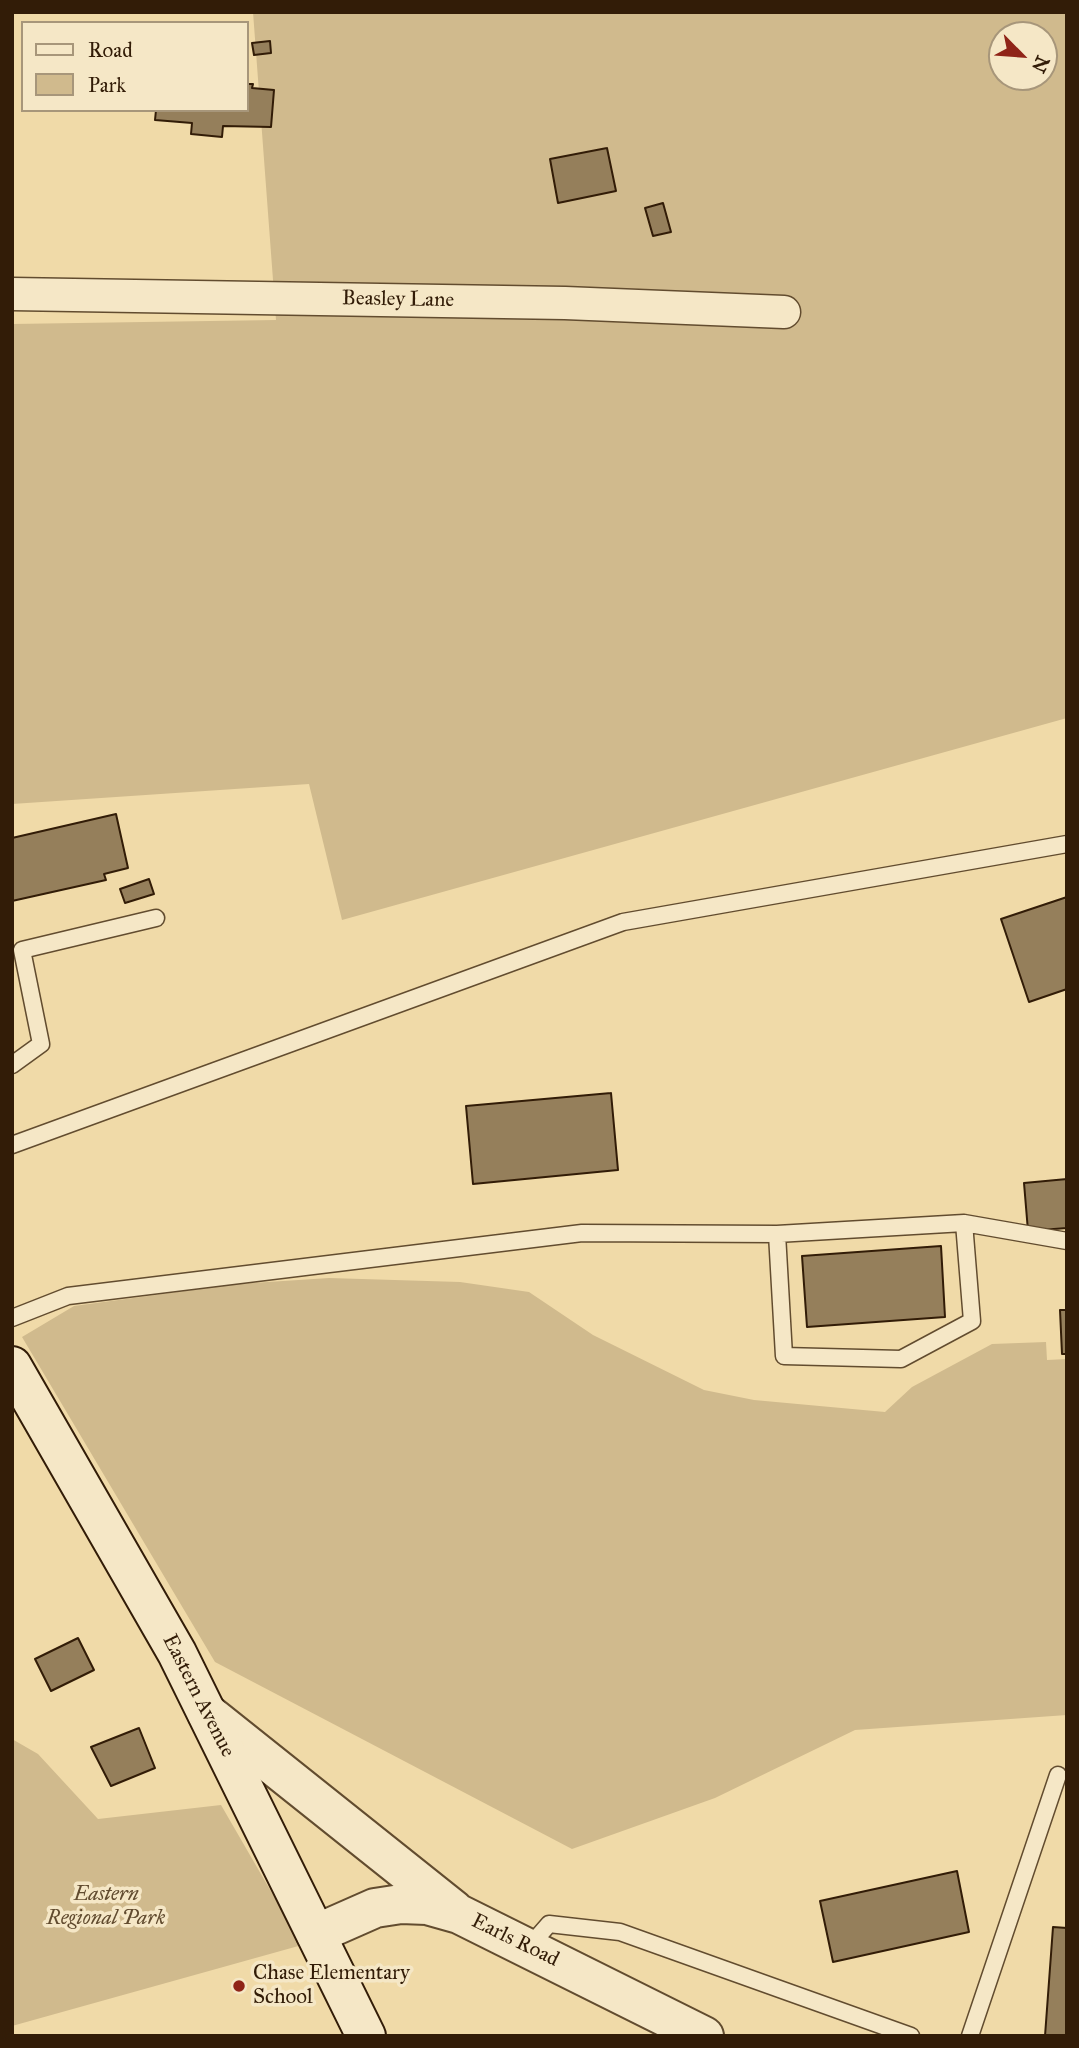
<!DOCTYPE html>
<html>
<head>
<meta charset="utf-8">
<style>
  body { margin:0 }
  #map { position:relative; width:1079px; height:2048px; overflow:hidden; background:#f0daa8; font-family:"IM FELL Great Primer",serif }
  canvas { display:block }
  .frame { position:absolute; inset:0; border:14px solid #321c07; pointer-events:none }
  .legend { position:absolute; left:21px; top:21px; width:228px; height:91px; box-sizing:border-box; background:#f5e7c6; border:2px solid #a7967a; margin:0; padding:9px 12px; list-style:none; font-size:21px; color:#321c07 }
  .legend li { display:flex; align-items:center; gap:14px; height:35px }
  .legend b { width:35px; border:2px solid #a7967a }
  .north { position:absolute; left:988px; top:21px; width:70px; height:70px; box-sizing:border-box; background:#f5e7c6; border:2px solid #a7967a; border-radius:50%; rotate:115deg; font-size:19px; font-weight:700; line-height:28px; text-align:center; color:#321c07 }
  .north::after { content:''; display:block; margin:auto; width:24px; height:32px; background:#8f2418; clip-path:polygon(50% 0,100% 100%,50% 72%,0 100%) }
</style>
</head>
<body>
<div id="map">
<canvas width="1079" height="2048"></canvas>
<div class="frame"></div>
<ul class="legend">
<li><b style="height:9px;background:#f5e7c6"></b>Road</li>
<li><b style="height:19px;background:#d0ba8d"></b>Park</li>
</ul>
<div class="north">N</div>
</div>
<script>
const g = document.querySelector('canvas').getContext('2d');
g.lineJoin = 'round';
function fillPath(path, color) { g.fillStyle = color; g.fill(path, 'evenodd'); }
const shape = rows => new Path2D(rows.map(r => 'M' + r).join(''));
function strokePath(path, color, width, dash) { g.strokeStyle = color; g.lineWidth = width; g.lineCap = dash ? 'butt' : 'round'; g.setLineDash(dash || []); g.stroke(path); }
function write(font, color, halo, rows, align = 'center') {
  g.font = font + ' "IM FELL Great Primer",serif'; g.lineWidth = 7; g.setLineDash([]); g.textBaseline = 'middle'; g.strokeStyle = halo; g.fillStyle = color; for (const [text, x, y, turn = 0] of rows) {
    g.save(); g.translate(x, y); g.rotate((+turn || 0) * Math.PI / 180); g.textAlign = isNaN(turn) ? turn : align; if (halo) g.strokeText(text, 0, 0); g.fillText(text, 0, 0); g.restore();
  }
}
fillPath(shape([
  [253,12,1067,12,1067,718,342,920,309,784,12,804,12,324,276,320],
  [1002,35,1044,35,1044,77,1002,77],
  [329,1278,460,1282,529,1292,593,1335,704,1390,754,1400,885,1412,912,1387,992,1344,1046,1342,1047,1360,1067,1359,1067,1715,855,1730,715,1798,572,1849,215,1662,22,1337,74,1306,237,1284],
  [12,1739,38,1754,98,1819,221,1805,302,1945,12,2026]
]), '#d0ba8d');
const building = shape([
  [270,41,271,53,254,55,252,43,270,41],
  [247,84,253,84,252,88,274,90,271,127,223,126,222,137,191,134,192,123,155,120,156,110,247,110,247,84],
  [607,148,616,191,558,203,550,159,607,148],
  [663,203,671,232,653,236,645,208,663,203],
  [116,814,128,868,104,874,106,880,12,901,12,838,116,814],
  [149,879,154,894,125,903,120,889,149,879],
  [1067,897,1067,989,1029,1002,1001,919,1067,897],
  [611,1093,618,1170,473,1184,466,1106,611,1093],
  [1067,1179,1067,1228,1028,1231,1024,1183,1067,1179],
  [941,1246,945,1317,807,1327,802,1256,941,1246],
  [1060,1310,1067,1310,1067,1354,1062,1354,1060,1310],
  [78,1638,94,1670,51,1691,35,1659,78,1638],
  [139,1728,155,1768,111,1786,91,1747,139,1728],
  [957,1871,969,1932,833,1962,820,1901,957,1871],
  [1053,1927,1067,1928,1067,2036,1045,2036,1053,1927]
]);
fillPath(building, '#957f5b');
strokePath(building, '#321c07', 2);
const service = shape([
  [12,1065,41,1044,22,950,156,918],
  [12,1145,623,922,1067,844],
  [964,1223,1067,1241],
  [12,1318,68,1296,582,1233,777,1234,964,1223,972,1321,901,1359,784,1356,777,1234],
  [528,1948,549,1924,620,1932,911,2036],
  [970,2036,1058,1775]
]);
const minor = shape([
  [12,294,565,303,784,312]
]);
const tertiary = shape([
  [207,1713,454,1910],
  [316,1934,375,1908,401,1904,427,1905,459,1914,704,2036]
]);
const secondary = shape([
  [12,1366,177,1653,366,2036]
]);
strokePath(service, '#624c2f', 19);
strokePath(minor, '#624c2f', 35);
strokePath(tertiary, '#624c2f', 42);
strokePath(secondary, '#321c07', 42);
strokePath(service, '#f5e7c6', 16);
strokePath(minor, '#f5e7c6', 32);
strokePath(tertiary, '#f5e7c6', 38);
strokePath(secondary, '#f5e7c6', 38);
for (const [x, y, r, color] of [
  [239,1986,7,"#8f2418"]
]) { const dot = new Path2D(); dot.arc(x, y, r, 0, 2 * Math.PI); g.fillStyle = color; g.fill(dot); strokePath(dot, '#f5e7c6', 2.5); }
write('21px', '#321c07', '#f5e7c6', [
  ["Beasley Lane",398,300,1],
  ["Eastern Avenue",198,1696,63],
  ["Earls Road",515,1941,26]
]);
write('italic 21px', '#614b2f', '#f5e7c6', [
  ["Eastern",106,1895],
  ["Regional Park",106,1919]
]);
write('21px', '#321c07', '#f5e7c6', [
  ["Chase Elementary",253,1974],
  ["School",253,1998]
], 'left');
</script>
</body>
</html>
